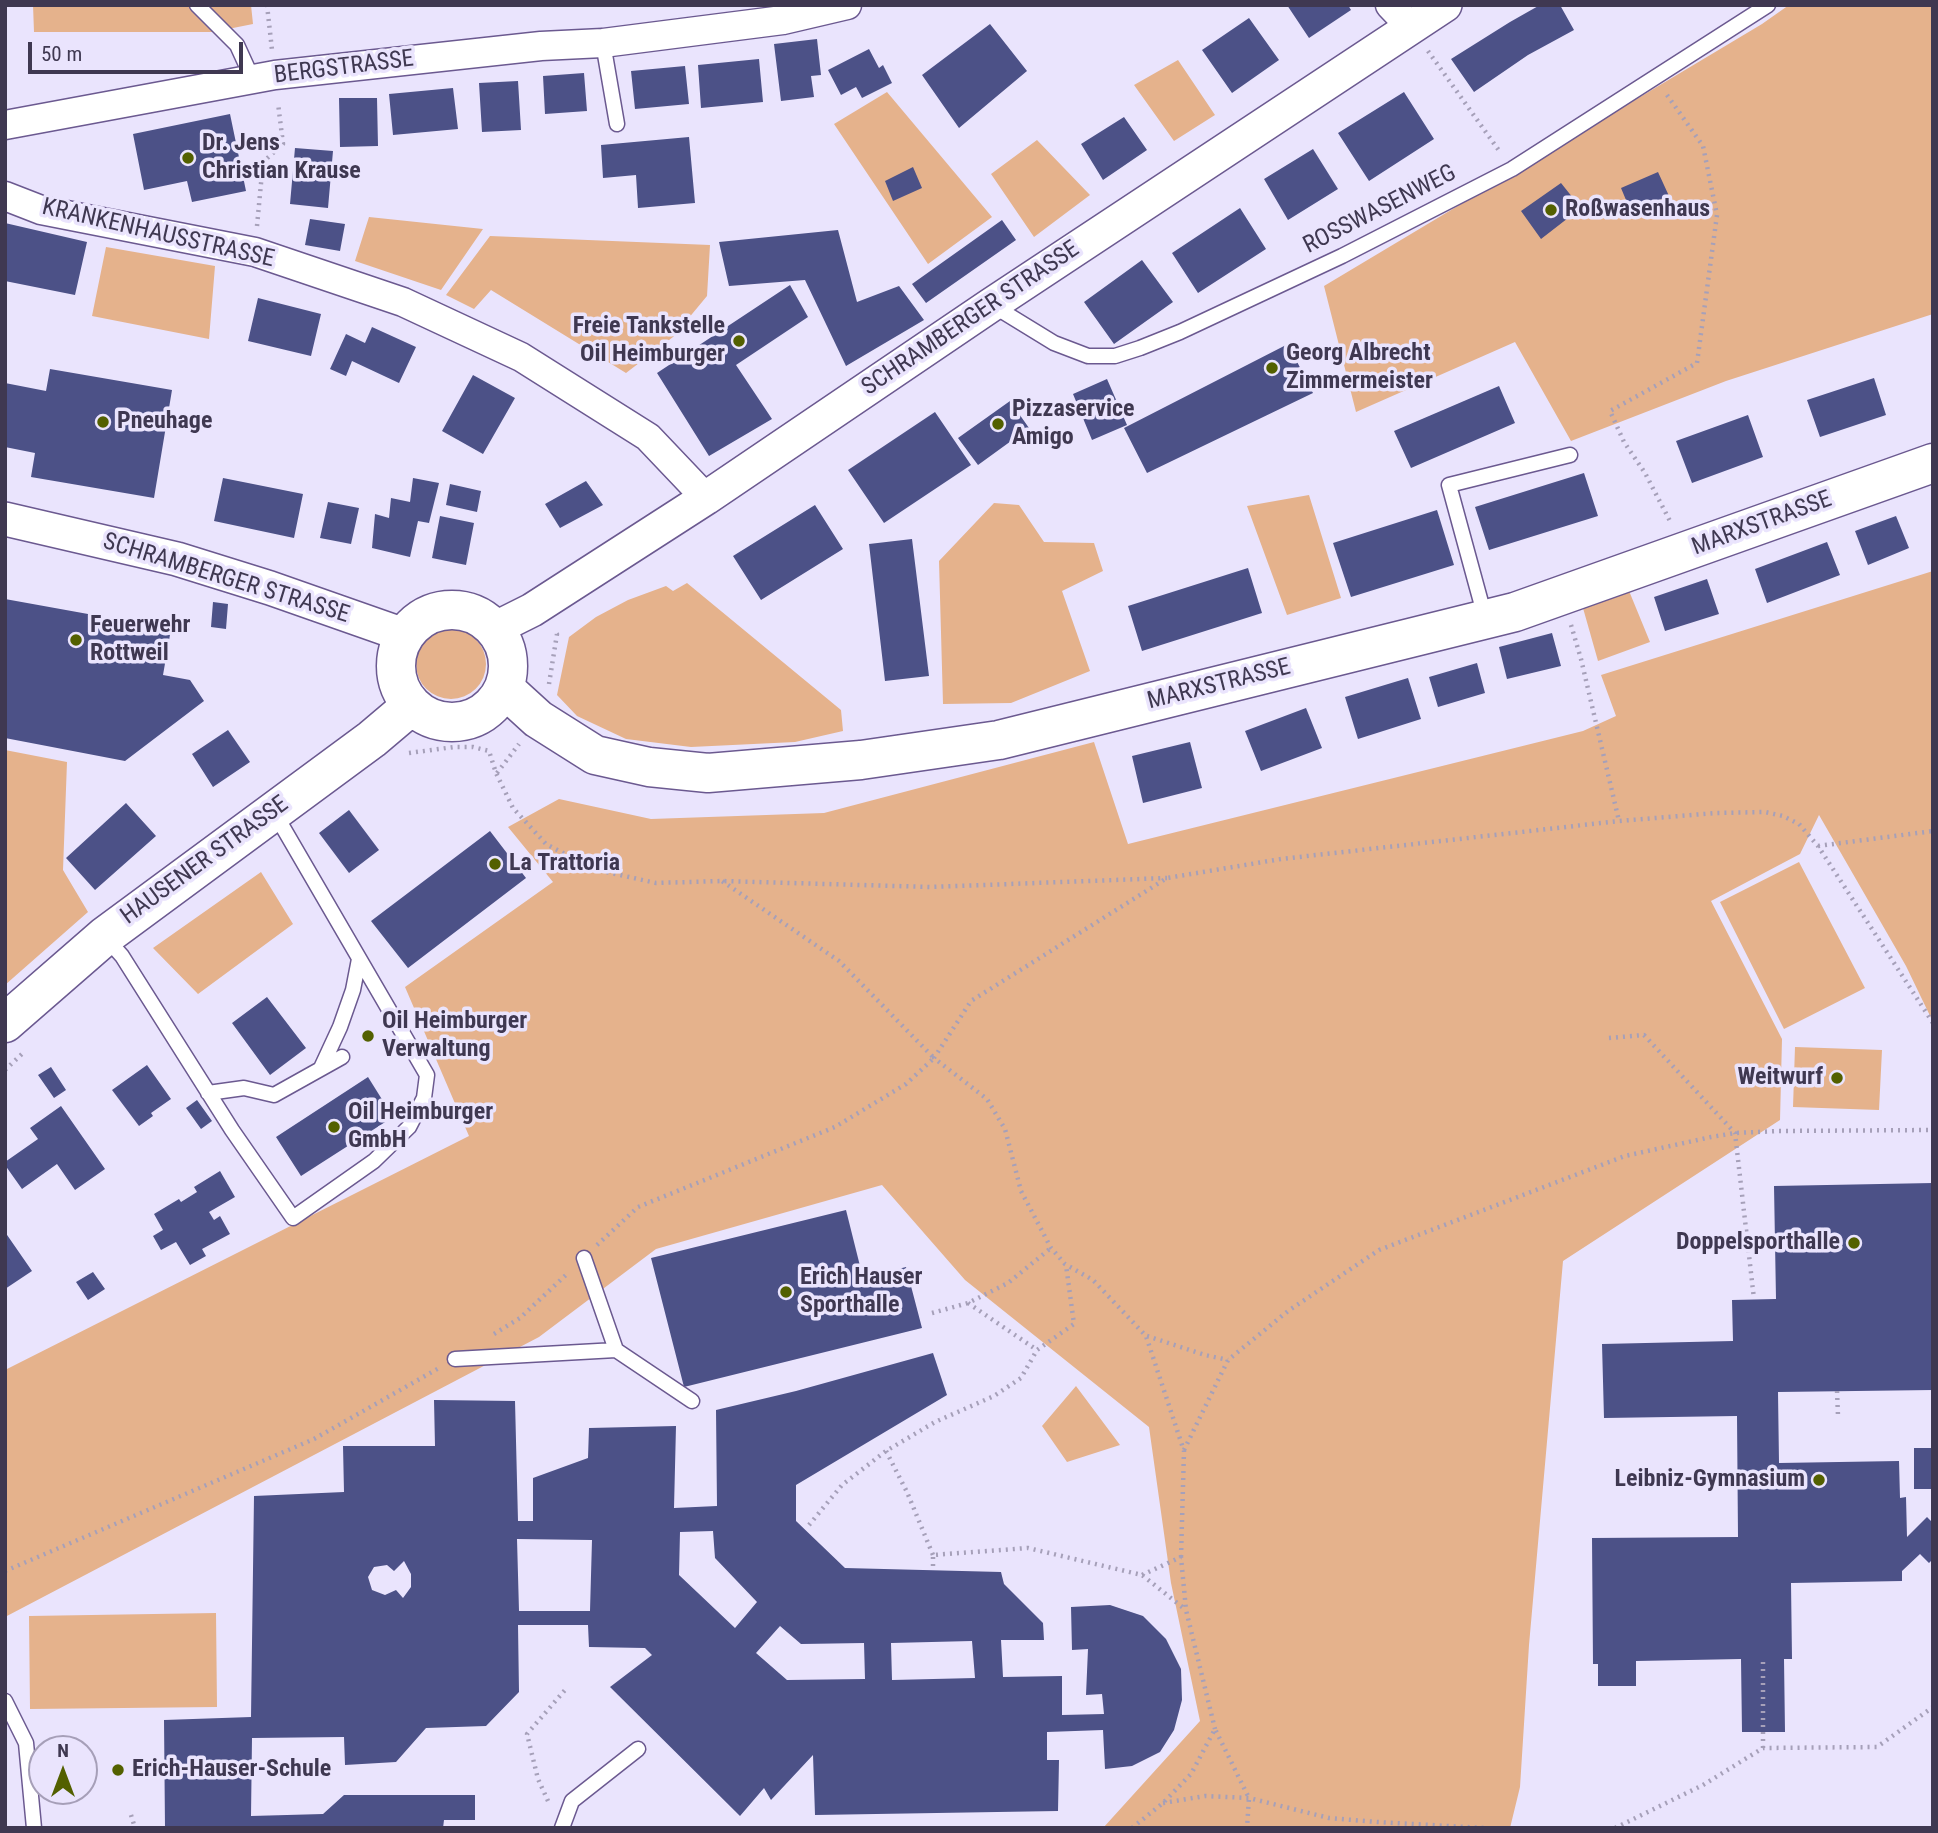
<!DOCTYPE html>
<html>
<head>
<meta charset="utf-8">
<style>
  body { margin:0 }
  #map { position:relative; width:1938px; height:1833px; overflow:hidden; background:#eae4fd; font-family:"Roboto Condensed",sans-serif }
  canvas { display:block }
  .frame { position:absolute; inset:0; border:7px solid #3f3851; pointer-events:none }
  .north { position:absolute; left:28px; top:1735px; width:70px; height:70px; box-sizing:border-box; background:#eae4fd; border:2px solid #a69fb8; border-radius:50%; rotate:0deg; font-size:19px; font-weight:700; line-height:28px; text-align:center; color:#3f3851 }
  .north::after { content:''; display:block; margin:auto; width:24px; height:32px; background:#536000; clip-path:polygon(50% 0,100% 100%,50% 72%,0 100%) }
  .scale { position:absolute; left:28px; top:42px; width:215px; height:32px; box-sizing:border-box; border:4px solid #3f3851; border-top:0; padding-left:9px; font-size:21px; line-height:24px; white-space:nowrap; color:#3f3851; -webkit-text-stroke:5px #eae4fd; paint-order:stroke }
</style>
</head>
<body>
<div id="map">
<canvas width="1938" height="1833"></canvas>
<div class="frame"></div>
<div class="north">N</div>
<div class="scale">50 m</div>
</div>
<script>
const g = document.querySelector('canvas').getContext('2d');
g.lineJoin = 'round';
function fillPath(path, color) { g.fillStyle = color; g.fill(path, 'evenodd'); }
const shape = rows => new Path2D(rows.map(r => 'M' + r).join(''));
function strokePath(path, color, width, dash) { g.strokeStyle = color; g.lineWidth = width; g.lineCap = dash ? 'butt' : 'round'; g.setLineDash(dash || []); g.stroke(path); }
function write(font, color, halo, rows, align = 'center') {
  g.font = font + ' "Roboto Condensed",sans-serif'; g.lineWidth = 7; g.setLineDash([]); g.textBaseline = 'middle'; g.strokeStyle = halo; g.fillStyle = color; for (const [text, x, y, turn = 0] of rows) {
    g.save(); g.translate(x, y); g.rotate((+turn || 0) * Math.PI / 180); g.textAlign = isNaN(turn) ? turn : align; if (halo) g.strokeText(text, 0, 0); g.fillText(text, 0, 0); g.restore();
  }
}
fillPath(shape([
  [33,5,251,5,253,24,213,32,34,32],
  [1789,5,1933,5,1933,314,1726,381,1571,441,1515,342,1356,412,1324,286,1762,24],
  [1178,60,1215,115,1174,141,1134,85],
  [887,92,992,217,928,264,834,124],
  [1037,140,1090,195,1034,237,991,174],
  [369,217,483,229,441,290,355,261],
  [490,236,710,245,707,296,673,337,626,373,491,290,474,309,446,295],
  [106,247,215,266,209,339,92,316],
  [1309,495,1341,598,1287,615,1247,506],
  [994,503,1019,505,1044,542,1094,543,1103,571,1062,591,1090,671,1011,703,943,704,939,561],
  [1933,571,1933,1022,1906,966,1819,815,1800,854,1711,901,1782,1039,1780,1120,1563,1261,1529,1645,1520,1787,1510,1828,1103,1828,1200,1721,1171,1583,1149,1427,965,1280,882,1185,656,1249,539,1337,5,1617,5,1370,469,1136,405,987,553,882,508,827,559,799,651,819,824,813,1094,742,1128,844,1583,731,1616,716,1601,675],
  [687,583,841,710,843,731,795,742,691,747,626,739,577,716,557,695,569,637,596,617,628,600,666,586,673,591],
  [1627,586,1650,642,1598,661,1581,601],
  '416 664a35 35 0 1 1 70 0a35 35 0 1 1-70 0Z',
  [5,750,67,762,63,870,88,912,5,985],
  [1799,862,1865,988,1784,1029,1720,902],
  [261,872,293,924,198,994,153,948],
  [1795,1047,1882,1050,1879,1110,1793,1107],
  [1076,1386,1120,1445,1067,1462,1042,1426],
  [216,1613,217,1707,30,1709,29,1616]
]), '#e5b28c');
fillPath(shape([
  [1287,5,1348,5,1351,10,1309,38],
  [1540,5,1560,5,1574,30,1528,55,1474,92,1451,59,1510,22],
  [1249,18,1279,60,1232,93,1202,50],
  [990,24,1027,71,959,128,922,75],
  [817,39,821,75,811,76,814,97,781,101,774,44],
  [869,49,879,68,883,65,892,83,862,98,856,87,841,95,828,70],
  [759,59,763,102,701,108,698,65],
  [685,66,689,104,635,109,631,71],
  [584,73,587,111,545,114,543,76],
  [518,81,521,130,482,132,479,83],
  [453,88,458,129,393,135,389,94],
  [1404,92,1434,139,1369,181,1338,133],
  [339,98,377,98,378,146,340,147],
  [230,114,246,191,192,202,187,181,144,190,133,134],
  [1124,117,1147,150,1103,180,1081,144],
  [689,137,695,203,638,208,636,175,603,178,601,145],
  [295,148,333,151,328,208,290,204],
  [1313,149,1338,189,1288,220,1264,179],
  [913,167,922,188,893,201,885,181],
  [1658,172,1669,196,1631,212,1621,188],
  [1561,183,1581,208,1541,239,1521,211],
  [1240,208,1266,249,1198,293,1172,253],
  [310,219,345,224,340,251,305,245],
  [1002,220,1016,240,926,303,912,284],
  [5,223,87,242,75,295,5,281],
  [838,230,857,302,899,286,924,320,846,366,805,280,729,286,719,242],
  [1142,260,1173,302,1114,344,1084,302],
  [790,285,808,317,736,365,772,419,709,456,657,373],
  [258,298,321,314,311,356,248,341],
  [372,327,416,347,399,383,352,361,346,376,330,369,346,334,365,343],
  [1288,344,1313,393,1147,473,1124,428],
  [50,369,172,390,154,498,31,477,35,453,5,447,5,383,46,391],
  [473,375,515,398,483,454,442,431],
  [1874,378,1886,415,1820,437,1807,400],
  [1107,379,1127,425,1092,440,1073,394],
  [1499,386,1515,423,1411,468,1394,431],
  [1010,401,1029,428,978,465,958,438],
  [935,412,971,465,884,523,848,470],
  [1748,415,1763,457,1692,483,1676,441],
  [1584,473,1598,516,1489,550,1475,507],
  [223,478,303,494,294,538,214,521],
  [413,478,439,483,429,523,418,521,410,557,372,548,375,514,389,518,391,498,410,502],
  [586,481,603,505,560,528,545,504],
  [450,484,481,491,477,512,446,505],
  [328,502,359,508,351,544,320,538],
  [815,505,843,549,761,600,733,556],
  [1437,510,1454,565,1351,597,1333,543],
  [440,516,474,523,466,565,432,558],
  [1896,516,1909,548,1868,565,1855,531],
  [912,539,929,676,885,681,869,544],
  [1827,542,1840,575,1767,603,1755,569],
  [1248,568,1262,613,1142,651,1128,606],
  [1707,579,1719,614,1665,631,1654,597],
  [5,599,171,629,163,675,190,680,204,701,125,761,5,738],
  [213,602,228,604,226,629,211,627],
  [1552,633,1561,666,1507,679,1499,647],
  [1477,663,1485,693,1438,707,1429,677],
  [1408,678,1421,719,1358,739,1345,697],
  [1306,708,1322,748,1261,771,1245,731],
  [228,730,250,762,213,787,192,754],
  [1190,742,1202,788,1143,803,1132,756],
  [126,803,156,836,95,890,66,858],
  [349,810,379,850,349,873,319,833],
  [490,831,526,878,408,968,371,921],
  [267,997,306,1048,270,1075,232,1023],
  [147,1065,171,1099,151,1113,153,1116,139,1126,112,1090],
  [51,1067,66,1090,54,1098,38,1075],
  [368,1077,393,1117,301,1176,276,1137],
  [197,1100,212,1121,201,1129,186,1108],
  [61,1106,105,1169,75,1190,57,1164,22,1189,5,1165,5,1162,38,1139,30,1128],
  [220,1171,235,1197,209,1212,214,1220,220,1216,230,1234,202,1249,206,1256,190,1265,176,1242,161,1250,153,1236,163,1230,154,1214,179,1199,181,1202,197,1192,194,1187],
  [1933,1183,1933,1390,1778,1392,1779,1463,1899,1461,1900,1498,1906,1497,1907,1537,1927,1517,1933,1523,1933,1559,1929,1563,1920,1554,1902,1571,1902,1581,1791,1583,1792,1659,1784,1659,1785,1732,1742,1732,1741,1659,1636,1661,1636,1686,1598,1686,1598,1664,1593,1664,1592,1538,1738,1537,1737,1416,1604,1418,1602,1344,1733,1341,1732,1300,1776,1299,1774,1186],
  [846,1210,863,1278,906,1267,922,1328,684,1387,651,1258],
  [5,1232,32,1271,5,1289],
  [93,1272,105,1289,88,1300,76,1282],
  [933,1353,947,1395,796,1485,796,1521,845,1568,1001,1572,1004,1584,1043,1623,1044,1640,1001,1640,1003,1677,1062,1676,1062,1715,1104,1714,1102,1694,1086,1695,1088,1649,1072,1650,1071,1607,1110,1605,1143,1616,1166,1639,1181,1669,1182,1700,1174,1730,1160,1752,1132,1766,1105,1769,1103,1730,1047,1732,1047,1760,1059,1760,1058,1811,815,1815,813,1755,771,1800,764,1788,740,1816,610,1687,652,1655,645,1648,589,1647,588,1625,518,1625,519,1692,486,1726,426,1728,396,1762,345,1765,344,1737,252,1738,251,1816,323,1814,344,1795,475,1795,475,1820,444,1820,443,1828,165,1828,164,1720,251,1717,254,1496,344,1492,343,1446,435,1446,434,1400,515,1401,518,1521,533,1521,533,1478,588,1458,589,1428,676,1426,674,1508,717,1506,716,1410,796,1391],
  [713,1531,715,1558,757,1602,735,1628,679,1575,680,1532],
  [517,1539,592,1540,590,1611,519,1611],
  [404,1561,411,1574,411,1587,403,1598,396,1590,385,1595,372,1590,368,1577,374,1567,387,1565,394,1571],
  [780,1626,801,1644,864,1643,865,1679,787,1680,756,1653],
  [972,1641,975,1678,892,1680,891,1643],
  [1914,1448,1933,1448,1933,1489,1914,1489]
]), '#4c5187');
const service = shape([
  [197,5,237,45,253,80],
  [603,43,617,124],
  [992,305,1054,343,1088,356,1115,356,1140,348,1180,332,1342,256,1512,169,1768,5],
  [1485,617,1449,485,1570,455],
  [106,938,122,956,232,1130,293,1218,374,1161,409,1127,424,1098,427,1075,274,812],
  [321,1068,340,1027,353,990,359,959],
  [208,1093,244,1088,274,1095,342,1057],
  [616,1350,692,1401],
  [455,1359,616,1350,584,1258],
  [5,1701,26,1743,34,1828],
  [562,1828,572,1801,638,1749]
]);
const minor = shape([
  [1390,5,1411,27],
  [5,125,275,75,541,46,603,43,783,20,847,5],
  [5,196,41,210,255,252,403,302,521,357,648,437,706,498]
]);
const tertiary = shape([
  [5,519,177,559,270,588,404,635],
  [494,629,532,610,706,498,991,305,1445,5]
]);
const secondary = shape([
  '396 666a56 56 0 1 1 112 0a56 56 0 1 1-112 0Z',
  [504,688,538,719,595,755,649,767,708,773,861,760,999,740,1515,612,1933,463],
  [5,1023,105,936,372,739,411,706]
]);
strokePath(service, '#6b5990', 17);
strokePath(minor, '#6b5990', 31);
strokePath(tertiary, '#6b5990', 36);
strokePath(secondary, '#6b5990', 41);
strokePath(shape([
  [267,5,272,50],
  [1428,51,1500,152],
  [1667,95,1703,146,1717,215,1697,363,1610,411,1624,442,1645,473,1671,523],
  [257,226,263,162,283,144,278,103],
  [1571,625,1581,659,1619,821],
  [549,684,557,634,554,631],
  [409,753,454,747,473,747,489,751,496,773,513,808,546,844,593,869,656,883,722,881,931,887,1167,878],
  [497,773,519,744],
  [1818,846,1933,831],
  [1609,1038,1644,1035,1735,1133,1754,1299],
  [5,1070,24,1052],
  [597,1245,638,1207,835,1127,906,1084,934,1058,839,961,722,881],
  [968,1303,1037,1350],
  [932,1313,968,1303,1008,1283,1051,1248],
  [494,1334,520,1318,568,1273],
  [1147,1336,1205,1355,1228,1360],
  [1837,1391,1838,1416],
  [1184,1450,1228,1360,1288,1311,1379,1250,1625,1156,1711,1137,1735,1133,1779,1131,1933,1130],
  [886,1451,907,1492,933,1555],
  [809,1525,842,1485,886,1451,935,1422,994,1396,1021,1378,1037,1350,1074,1324,1066,1265],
  [1181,1557,1184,1451,1146,1336,1093,1280,1065,1264,1051,1248,1021,1191,1005,1129,987,1099,934,1058,971,1001,1167,878,1281,859,1619,821,1716,813,1765,812,1783,816,1799,824,1818,846,1933,1023],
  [933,1566,933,1555,1028,1548,1142,1575,1186,1610],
  [5,1571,314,1439,439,1368],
  [1142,1575,1181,1557,1186,1610,1215,1729],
  [1763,1748,1763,1659],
  [548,1801,538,1779,527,1734,565,1690],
  [1163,1803,1205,1796,1249,1798,1329,1818,1377,1822,1484,1828],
  [131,1815,135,1828],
  [1132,1828,1163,1803,1191,1774,1215,1729,1249,1798,1247,1828],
  [1615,1828,1703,1785,1763,1748,1877,1747,1933,1707]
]), '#a6a0b9', 4.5, [2, 5]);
strokePath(service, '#fff', 14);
strokePath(minor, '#fff', 28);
strokePath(tertiary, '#fff', 33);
strokePath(secondary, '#fff', 38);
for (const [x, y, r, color] of [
  [188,158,7,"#536000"],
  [1551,210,7,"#536000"],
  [739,341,7,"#536000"],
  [1272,368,7,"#536000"],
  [103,422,7,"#536000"],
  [998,424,7,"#536000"],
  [76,640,7,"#536000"],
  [495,864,7,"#536000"],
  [368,1036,7,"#536000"],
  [1837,1078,7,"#536000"],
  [334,1127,7,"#536000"],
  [1854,1243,7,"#536000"],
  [786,1292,7,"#536000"],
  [1819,1480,7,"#536000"],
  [118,1770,7,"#536000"]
]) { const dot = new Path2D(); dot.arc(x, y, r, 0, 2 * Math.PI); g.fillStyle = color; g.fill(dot); strokePath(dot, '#eae4fd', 2.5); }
write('24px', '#3f3851', '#eae4fd', [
  ["BERGSTRASSE",344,68,-7],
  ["ROSSWASENWEG",1380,210,-27],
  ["KRANKENHAUSSTRASSE",158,234,13],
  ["SCHRAMBERGER STRASSE",971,319,-34],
  ["MARXSTRASSE",1762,524,-20],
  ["SCHRAMBERGER STRASSE",226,579,17],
  ["MARXSTRASSE",1219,685,-14],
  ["HAUSENER STRASSE",205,861,-36]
]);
write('bold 24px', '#3f3851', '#eae4fd', [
  ["Dr. Jens",202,144],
  ["Christian Krause",202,172],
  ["Roßwasenhaus",1565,210],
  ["Freie Tankstelle",725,327,"right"],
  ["Oil Heimburger",725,355,"right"],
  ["Georg Albrecht",1286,354],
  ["Zimmermeister",1286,382],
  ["Pizzaservice",1012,410],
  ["Amigo",1012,438],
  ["Pneuhage",117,422],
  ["Feuerwehr",90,626],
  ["Rottweil",90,654],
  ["La Trattoria",509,864],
  ["Oil Heimburger",382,1022],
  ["Verwaltung",382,1050],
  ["Weitwurf",1823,1078,"right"],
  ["Oil Heimburger",348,1113],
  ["GmbH",348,1141],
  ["Doppelsporthalle",1840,1243,"right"],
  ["Erich Hauser",800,1278],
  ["Sporthalle",800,1306],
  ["Leibniz-Gymnasium",1805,1480,"right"],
  ["Erich-Hauser-Schule",132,1770]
], 'left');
</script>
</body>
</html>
